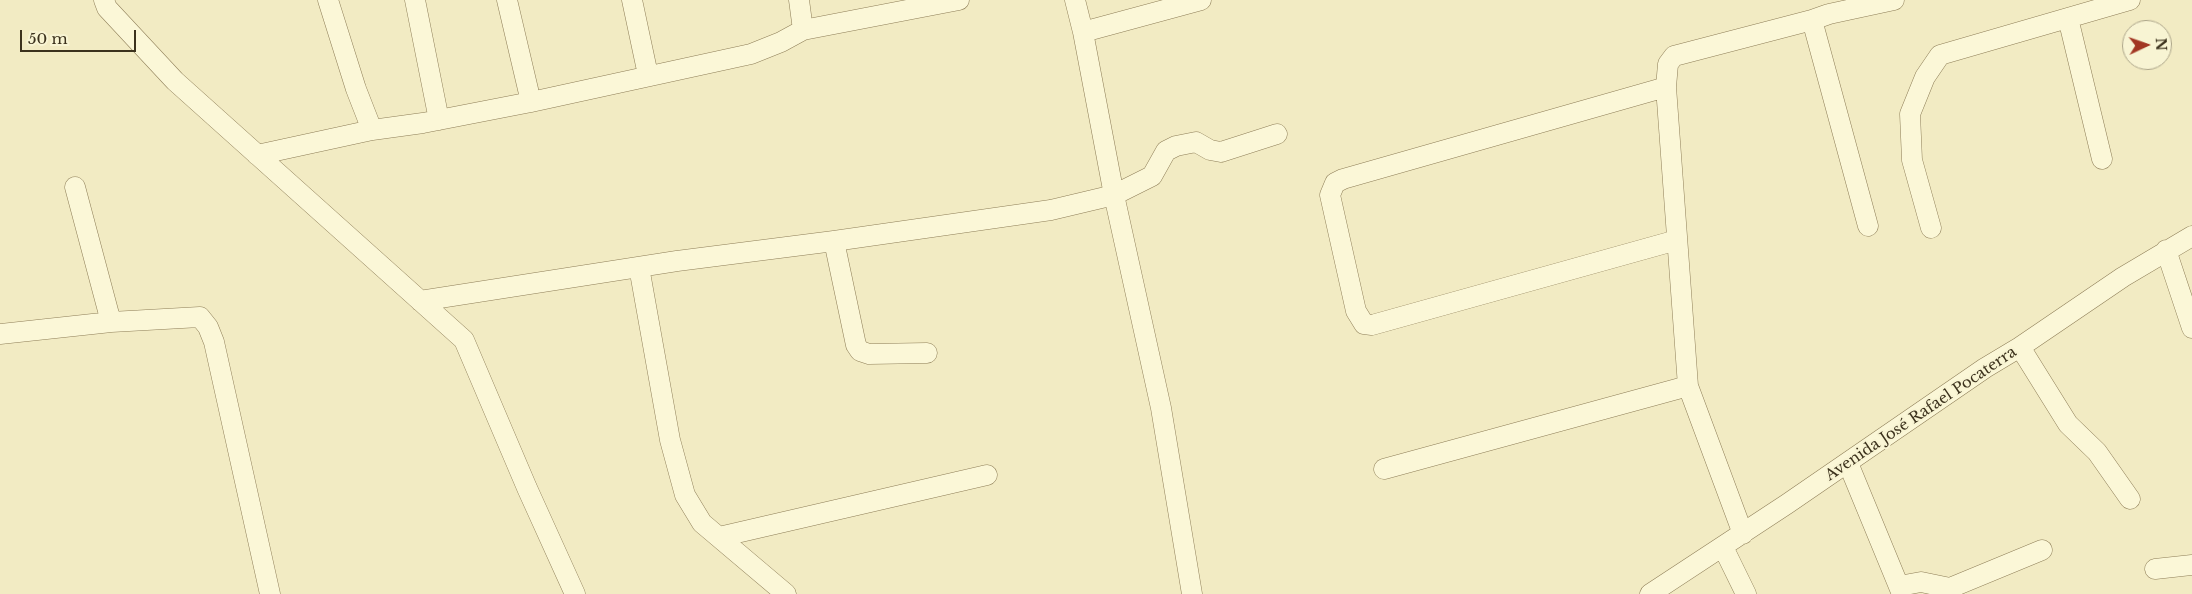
<!DOCTYPE html>
<html>
<head>
<meta charset="utf-8">
<style>
  body { margin:0 }
  #map { position:relative; width:2192px; height:594px; overflow:hidden; background:#f2ebc3; font-family:"Libre Baskerville",serif }
  canvas { display:block }
  .north { position:absolute; left:2122px; top:20px; width:50px; height:50px; box-sizing:border-box; background:#f8f4d3; border:1px solid #ada68a; border-radius:50%; rotate:87deg; font-size:14px; font-weight:700; line-height:20px; text-align:center; color:#3c321d }
  .north::after { content:''; display:block; margin:auto; width:18px; height:22px; background:#a23723; clip-path:polygon(50% 0,100% 100%,50% 72%,0 100%) }
  .scale { position:absolute; left:20px; top:30px; width:116px; height:22px; box-sizing:border-box; border:2px solid #3c321d; border-top:0; padding-left:6px; font-size:15px; line-height:18px; white-space:nowrap; color:#3c321d; -webkit-text-stroke:4px #f8f4d3; paint-order:stroke }
</style>
</head>
<body>
<div id="map">
<canvas width="2192" height="594"></canvas>
<div class="north">N</div>
<div class="scale">50 m</div>
</div>
<script>
const g = document.querySelector('canvas').getContext('2d');
g.lineJoin = 'round';
const shape = rows => new Path2D(rows.map(r => 'M' + r).join(''));
function strokePath(path, color, width, dash) { g.strokeStyle = color; g.lineWidth = width; g.lineCap = dash ? 'butt' : 'round'; g.setLineDash(dash || []); g.stroke(path); }
function write(font, color, halo, rows, align = 'center') {
  g.font = font + ' "Libre Baskerville",serif'; g.lineWidth = 4; g.setLineDash([]); g.textBaseline = 'middle'; g.strokeStyle = halo; g.fillStyle = color; for (const [text, x, y, turn = 0] of rows) {
    g.save(); g.translate(x, y); g.rotate((+turn || 0) * Math.PI / 180); g.textAlign = isNaN(turn) ? turn : align; if (halo) g.strokeText(text, 0, 0); g.fillText(text, 0, 0); g.restore();
  }
}
const minor = shape([
  [104,0,107,8,175,81,464,340,527,488,575,594],
  [328,0,356,89,372,130],
  [415,0,439,120],
  [507,0,531,102],
  [632,0,648,75],
  [799,0,803,30],
  [1075,0,1083,32,1114,195,1161,408,1192,594],
  [2068,18,2102,159],
  [1812,20,1868,226],
  [1083,32,1201,0],
  [1666,87,1343,179,1335,183,1330,195,1356,311,1364,324,1372,325,1677,240],
  [257,155,372,130,423,123,531,102,751,54,781,42,803,30,959,0],
  [75,187,111,322],
  [1931,228,1912,160,1910,114,1925,77,1940,55,2130,0],
  [834,241,856,345,860,351,869,354,927,353],
  [2166,250,2192,328],
  [639,267,670,440,685,495,702,523,786,594],
  [420,301,677,261,834,241,1051,210,1114,195,1152,176,1166,151,1176,146,1196,142,1210,150,1221,152,1277,134],
  [0,334,111,322,200,317,208,327,214,342,270,594],
  [2020,347,2068,424,2097,452,2130,499],
  [1848,463,1902,594],
  [1384,469,1688,386],
  [1743,534,1688,386,1666,87,1668,64,1674,56,1812,20,1829,14,1894,0],
  [719,537,987,475],
  [1723,547,1746,594],
  [2155,569,2192,565],
  [1899,586,1921,582,1950,588,2042,550],
  [1650,594,1787,504,1985,368,2020,347,2123,277,2192,236]
]);
strokePath(minor, '#8e7e58', 21);
strokePath(minor, '#fbf7d7', 20);
write('15px', '#3c321d', '#f8f4d3', [
  ["Avenida José Rafael Pocaterra",1921,414,-34]
]);
</script>
</body>
</html>
